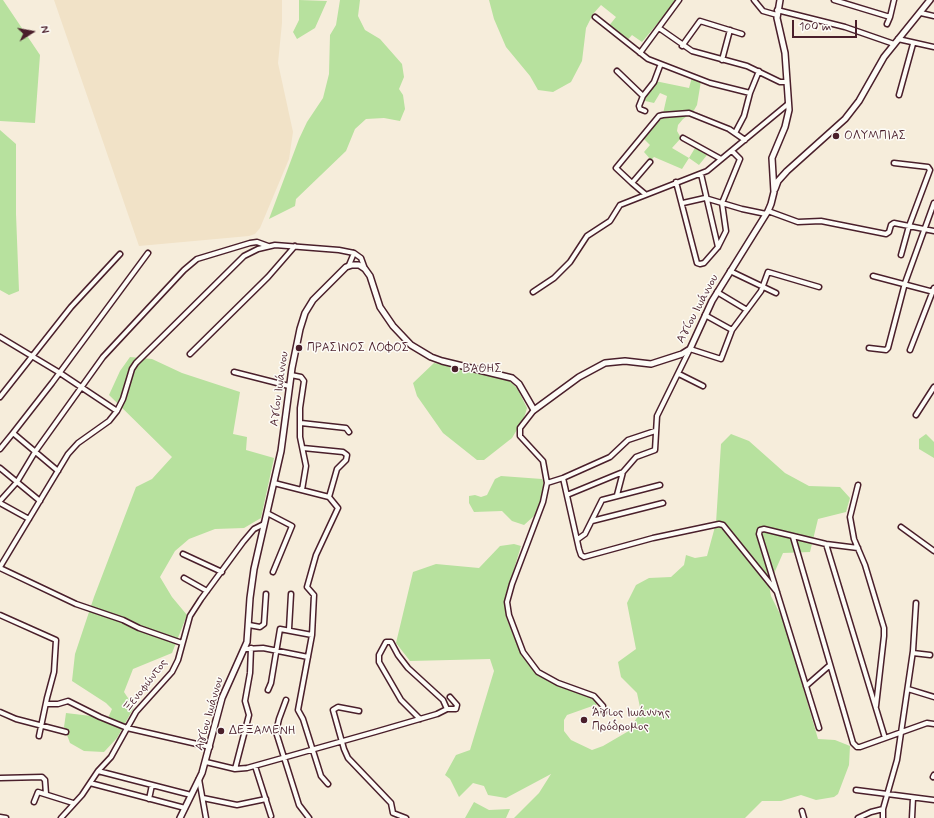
<!DOCTYPE html>
<html>
<head>
<meta charset="utf-8">
<style>
  body { margin:0 }
  #map { position:relative; width:934px; height:818px; overflow:hidden; background:#f6eddb; font-family:Mynerve,sans-serif }
  canvas { display:block }
  .north { position:absolute; left:12px; top:12px; width:40px; height:40px; -webkit-text-stroke:3px #fdfcf7; paint-order:stroke; rotate:79deg; font-size:11px; font-weight:700; line-height:16px; text-align:center; color:#4a1f2b }
  .north::after { content:''; display:block; margin:auto; width:14px; height:18px; background:#4a1f2b; clip-path:polygon(50% 0,100% 100%,50% 72%,0 100%) }
  .scale { position:absolute; left:792px; top:20px; width:65px; height:18px; box-sizing:border-box; border:2px solid #4a1f2b; border-top:0; padding-left:5px; font-size:12px; line-height:14px; white-space:nowrap; color:#4a1f2b; -webkit-text-stroke:3px #fdfcf7; paint-order:stroke }
</style>
</head>
<body>
<div id="map">
<canvas width="934" height="818"></canvas>
<div class="north">N</div>
<div class="scale">100 m</div>
</div>
<script>
const g = document.querySelector('canvas').getContext('2d');
g.lineJoin = 'round';
function fillPath(path, color) { g.fillStyle = color; g.fill(path, 'evenodd'); }
const shape = rows => new Path2D(rows.map(r => 'M' + r).join(''));
function strokePath(path, color, width, dash) { g.strokeStyle = color; g.lineWidth = width; g.lineCap = dash ? 'butt' : 'round'; g.setLineDash(dash || []); g.stroke(path); }
function write(font, color, halo, rows, align = 'center') {
  g.font = font + ' Mynerve,sans-serif'; g.lineWidth = 3; g.setLineDash([]); g.textBaseline = 'middle'; g.strokeStyle = halo; g.fillStyle = color; for (const [text, x, y, turn = 0] of rows) {
    g.save(); g.translate(x, y); g.rotate((+turn || 0) * Math.PI / 180); g.textAlign = isNaN(turn) ? turn : align; if (halo) g.strokeText(text, 0, 0); g.fillText(text, 0, 0); g.restore();
  }
}
fillPath(shape([
  [54,0,282,0,282,23,278,63,293,132,289,159,260,228,255,234,249,236,139,246]
]), '#f1e2c7');
fillPath(shape([
  [0,0,3,0,40,55,35,123,0,121],
  [299,0,327,1,315,28,297,39,293,32,299,20],
  [340,0,360,0,358,16,365,30,380,39,402,64,404,77,399,89,403,95,405,109,400,121,384,118,366,119,355,129,346,151,296,199,295,206,269,219,299,139,307,122,323,98,329,74,330,35,336,25],
  [489,0,677,0,669,13,662,18,642,42,632,35,625,43,608,27,616,17,601,5,593,14,586,28,582,61,571,82,553,92,538,90,530,76,506,47,494,19],
  [692,77,701,81,697,105,693,112,683,119,678,125,677,131,681,138,672,148,689,158,695,148,707,155,699,165,689,158,682,169,654,157,651,160,644,152,650,145,643,138,662,118,667,96,660,93,654,103,641,100,655,81,689,88],
  [0,130,16,144,16,214,19,291,9,295,0,290],
  [130,357,152,359,182,373,240,392,233,434,247,437,246,450,274,458,261,518,244,528,215,529,189,539,175,551,160,577,172,597,187,615,172,653,133,669,124,692,134,707,117,738,104,752,84,751,70,743,64,727,66,713,108,718,112,709,106,703,72,681,75,654,94,597,136,487,152,479,172,457,109,395,120,371],
  [434,363,508,379,517,388,527,408,524,418,512,438,484,460,477,460,443,433,417,396,413,383],
  [731,434,749,441,785,473,809,486,840,487,850,498,846,512,818,519,810,552,783,553,769,585,771,596,784,622,818,739,835,740,850,746,849,765,838,794,834,797,816,800,801,795,781,801,762,801,745,818,514,818,539,793,551,774,506,798,488,795,484,786,473,783,459,797,450,779,445,775,456,755,470,750,494,671,490,659,410,661,396,643,413,572,436,564,479,568,500,546,514,544,521,546,505,599,506,617,516,642,528,661,544,677,597,699,598,704,567,715,564,720,564,731,571,740,592,750,603,746,627,732,641,712,637,693,621,677,618,662,636,649,627,603,636,585,649,578,671,577,684,565,686,555,695,558,707,556,716,523,721,444],
  [926,434,934,442,934,458,919,449,919,439],
  [501,476,542,479,544,483,541,500,534,516,524,525,512,521,502,511,474,512,469,503,469,496,475,495,481,497,487,495,495,479],
  [474,802,489,810,510,809,506,818,465,818]
]), '#b7e19e');
const minor = shape([
  [754,0,763,11,777,15],
  [834,0,890,17,894,0],
  [777,10,845,27,894,44],
  [921,13,934,16],
  [595,17,648,59,710,83,750,93],
  [887,24,890,17],
  [659,28,692,51,747,66,780,82,787,82],
  [898,39,934,47],
  [682,46,700,21,742,34],
  [640,53,679,0],
  [722,60,730,30],
  [617,71,643,96,654,82,660,66],
  [899,95,913,44],
  [643,96,639,106,640,109,645,111],
  [735,133,744,116,750,93,759,71],
  [683,138,721,159],
  [650,162,632,183,616,168,659,116,663,115,689,113,729,129,745,140],
  [894,163,928,167,930,170,909,226,901,255],
  [701,174,718,247],
  [676,182,697,263,700,264,704,263,718,247,726,231,722,203,740,159,732,151],
  [632,183,645,194],
  [683,203,705,198,742,209,766,214],
  [768,211,798,222,821,221,886,234,889,232,891,225,894,223,934,231],
  [349,265,354,253],
  [730,271,776,293],
  [873,276,934,292],
  [533,292,554,278,570,262,587,236,610,221,620,205,707,171,788,104],
  [717,292,747,310],
  [705,315,732,330],
  [0,337,60,373,117,411],
  [869,348,886,350,888,348,905,283,934,203],
  [910,350,934,288],
  [190,354,268,277,295,246],
  [234,372,289,386],
  [679,374,703,386],
  [291,375,301,377,304,381,300,408,300,437,306,466,302,490],
  [0,397,71,307,120,254],
  [534,410,520,428,520,436,543,461,547,483,543,502,512,584,507,602,509,615,523,652,538,672,558,683,594,696,603,706,604,712],
  [916,415,934,387],
  [301,423,346,428,349,432],
  [303,448,343,452,347,455,346,460,337,469,329,497],
  [0,449,13,433],
  [0,468,40,501],
  [58,471,13,433,52,383,148,253],
  [563,478,579,549,581,555,584,557,653,538,719,524,723,525,777,592],
  [274,483,329,497,338,508,316,555,307,587,314,595,312,635,298,710,303,719,321,776,328,784],
  [547,483,563,478,610,457,628,440,655,431],
  [858,485,850,517,854,539,865,565,884,628,884,636,876,706],
  [567,495,623,472],
  [617,495,623,472,636,457,655,450,657,416,690,349,721,359,732,330,761,291,768,272,819,287],
  [0,501,17,482,35,452,103,357,184,270,197,259,250,243,257,242,268,246],
  [0,503,29,519],
  [267,513,292,526,273,572],
  [592,521,663,503],
  [901,527,934,551],
  [793,537,853,743,857,747,860,747,927,723,934,724],
  [578,539,585,534,602,500,660,485],
  [826,544,885,738],
  [183,554,222,572],
  [0,567,68,454,78,443,109,421,117,411,123,399,132,369,136,363,244,256,258,249,275,245,339,250,354,253,361,258,365,269],
  [0,568,76,604,123,620,139,628,182,643],
  [184,578,207,591],
  [0,615,56,640,54,672,47,698,39,736],
  [249,625,260,627,264,624,266,594],
  [289,629,291,594],
  [245,649,263,648,308,657],
  [913,653,930,655],
  [806,686,830,665],
  [908,689,934,697],
  [268,690,271,683,280,629,312,635],
  [286,700,279,719,276,732,299,805,309,818],
  [46,704,58,704,68,701,100,717,127,728,210,747],
  [359,711,338,707,333,710,344,749,348,758,391,803,393,813,406,818],
  [0,712,16,719,66,732],
  [420,719,401,700,379,662,379,655,386,642,391,642,398,655,408,668,443,700,447,709,456,709,457,705,450,697],
  [819,728,759,534,760,530,764,529,826,544,858,548],
  [206,762,235,769,247,768,375,732,437,714,447,709],
  [255,766,271,816],
  [235,769,249,715,245,701,250,673,251,648],
  [98,771,191,795],
  [933,777,934,775],
  [0,778,42,777,45,780,46,794],
  [199,779,206,818],
  [90,783,185,808],
  [856,790,934,800],
  [203,798,237,805,266,799],
  [149,799,152,785],
  [34,802,38,792,73,803],
  [802,811,804,818],
  [0,817,6,818],
  [61,818,82,795,98,771,111,757,136,712,172,672,178,660,190,616,201,599,243,542,254,529,264,524],
  [858,818,871,812,883,809],
  [883,818,883,809,897,760,913,651,916,603],
  [912,818,913,798]
]);
const tertiary = shape([
  [775,189,778,181,787,171,845,119,859,101,884,57,930,0],
  [180,818,202,773,222,698,247,642,250,598,254,569,281,451,292,368,300,329,305,313,313,300,346,267,352,265,359,265,365,269,370,276,380,307,393,326,411,345,431,357,442,361,512,378,519,384,534,410,579,377,605,363,625,361,651,364,682,354,690,349,712,301,768,211,771,204,774,192,772,158,785,127,789,110,785,53,777,18,780,0]
]);
strokePath(minor, '#4a1f2b', 7);
strokePath(tertiary, '#4a1f2b', 8);
strokePath(minor, '#fdfcf7', 4);
strokePath(tertiary, '#fdfcf7', 5);
for (const [x, y, r, color] of [
  [836,136,4,"#4a1f2b"],
  [299,348,4,"#4a1f2b"],
  [455,369,4,"#4a1f2b"],
  [584,720,4,"#4a1f2b"],
  [221,731,4,"#4a1f2b"]
]) { const dot = new Path2D(); dot.arc(x, y, r, 0, 2 * Math.PI); g.fillStyle = color; g.fill(dot); strokePath(dot, '#fdfcf7', 1.5); }
write('12px', '#4a1f2b', '#fdfcf7', [
  ["ΟΛΥΜΠΙΑΣ",844,136],
  ["ΠΡΑΣΙΝΟΣ ΛΟΦΟΣ",307,348],
  ["ΒΑΘΗΣ",463,369],
  ["Άγιος Ιωάννης",592,713],
  ["Πρόδρομος",592,727],
  ["ΔΕΞΑΜΕΝΗ",229,731]
], 'left');
write('12px', '#4a1f2b', '#fdfcf7', [
  ["Αγίου Ιωάννου",698,309,-62],
  ["Αγίου Ιωάννου",280,389,-82],
  ["Ξενοφώντος",146,686,-52],
  ["Αγίου Ιωάννου",210,714,-74]
]);
</script>
</body>
</html>
